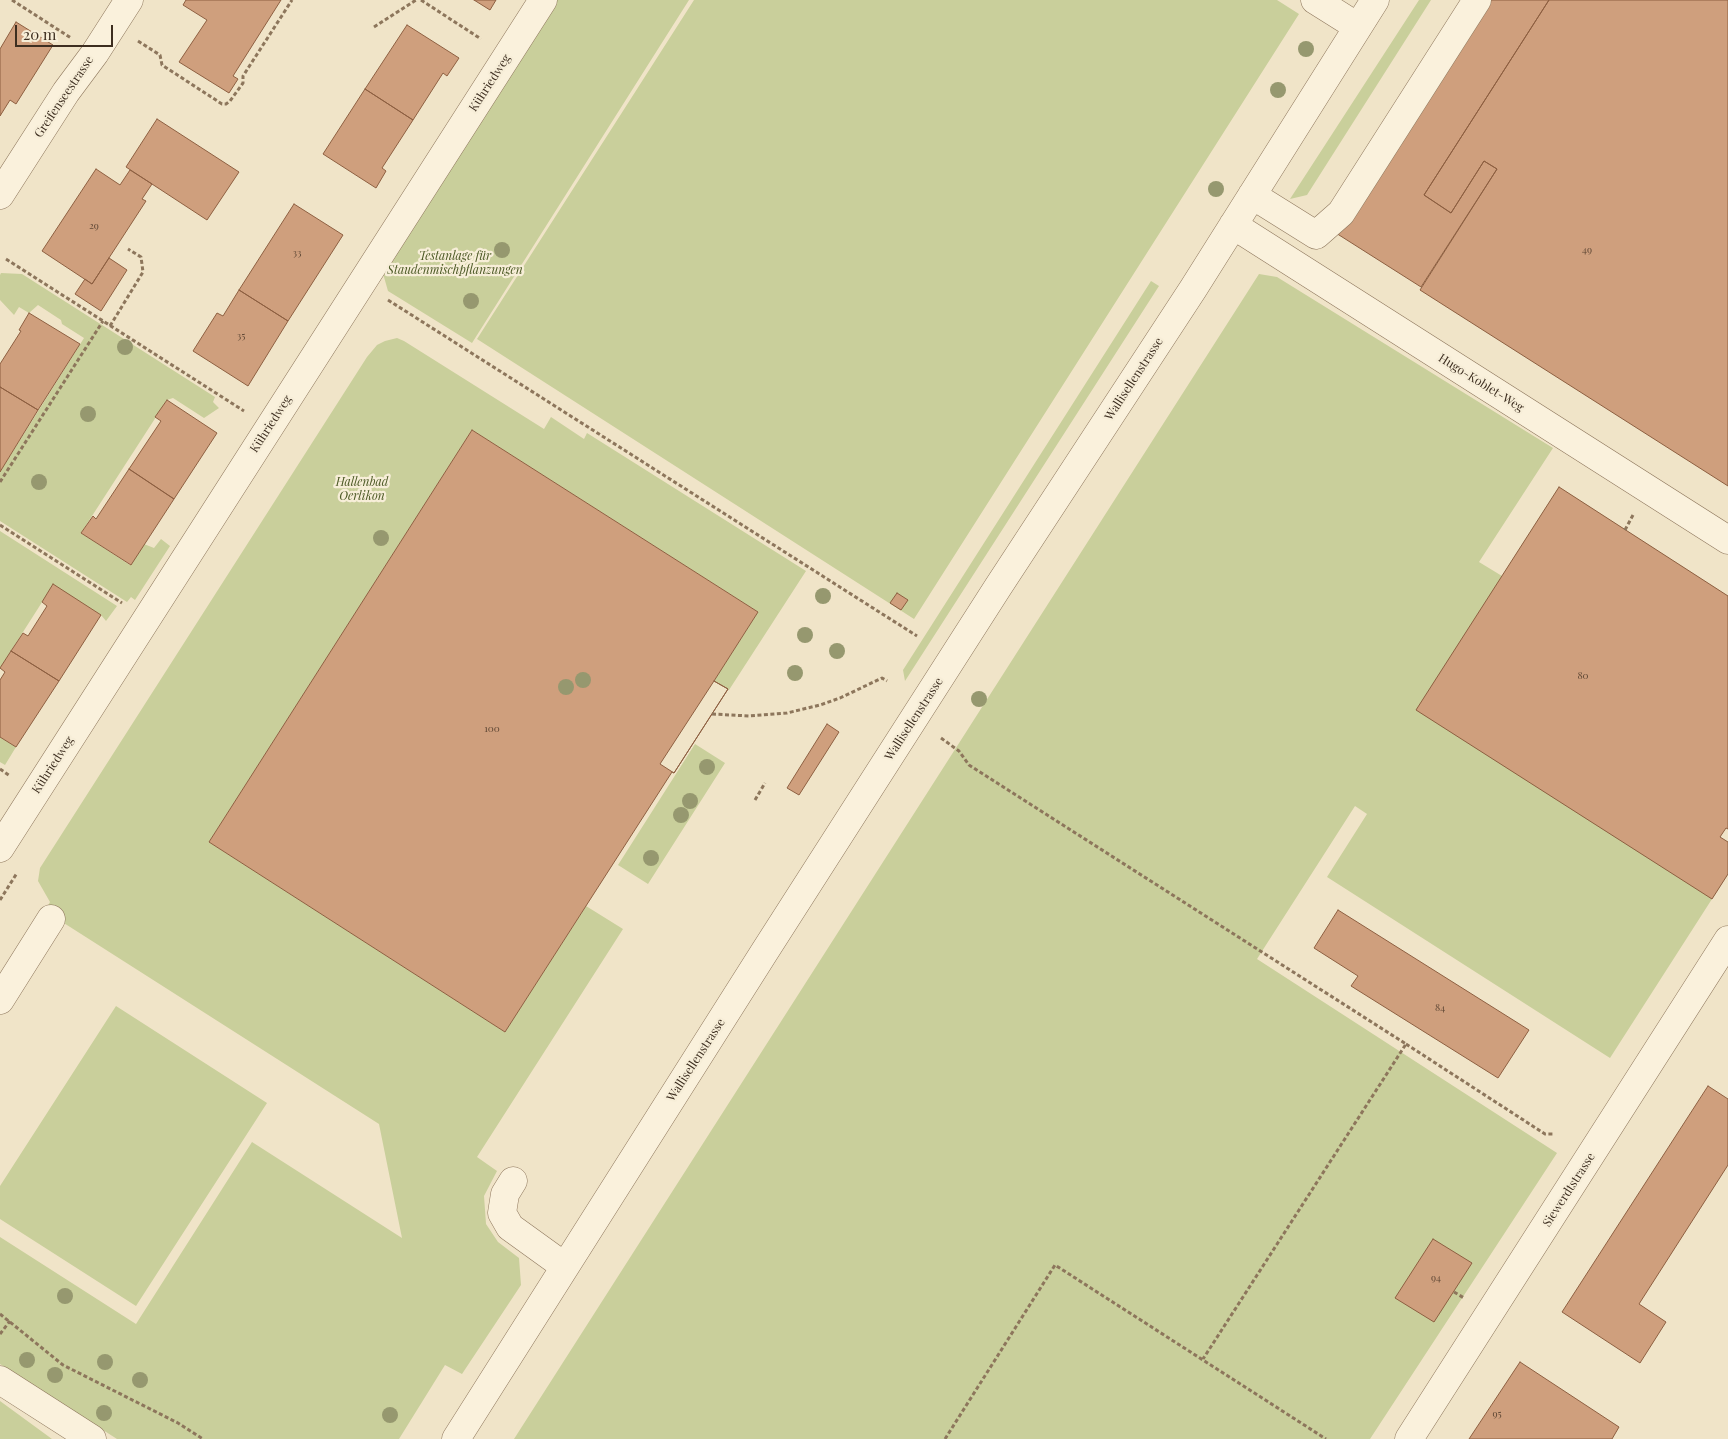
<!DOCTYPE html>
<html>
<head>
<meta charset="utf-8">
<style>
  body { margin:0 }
  #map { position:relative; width:1728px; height:1439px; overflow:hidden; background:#f0e4c8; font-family:"Playfair Display",serif }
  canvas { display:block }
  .scale { position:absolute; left:15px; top:25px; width:98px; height:22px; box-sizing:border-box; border:2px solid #3d2e20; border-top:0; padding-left:6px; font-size:15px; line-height:18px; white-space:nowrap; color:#3d2e20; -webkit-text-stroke:4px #f7eed8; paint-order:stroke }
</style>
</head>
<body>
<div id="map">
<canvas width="1728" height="1439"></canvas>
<div class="scale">20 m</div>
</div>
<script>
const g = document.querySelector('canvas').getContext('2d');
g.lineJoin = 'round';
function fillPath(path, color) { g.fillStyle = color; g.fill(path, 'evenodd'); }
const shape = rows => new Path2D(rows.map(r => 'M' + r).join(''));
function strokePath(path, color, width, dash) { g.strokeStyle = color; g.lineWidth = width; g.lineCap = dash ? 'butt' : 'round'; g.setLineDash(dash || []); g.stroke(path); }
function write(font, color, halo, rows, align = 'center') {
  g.font = font + ' "Playfair Display",serif'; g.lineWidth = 4.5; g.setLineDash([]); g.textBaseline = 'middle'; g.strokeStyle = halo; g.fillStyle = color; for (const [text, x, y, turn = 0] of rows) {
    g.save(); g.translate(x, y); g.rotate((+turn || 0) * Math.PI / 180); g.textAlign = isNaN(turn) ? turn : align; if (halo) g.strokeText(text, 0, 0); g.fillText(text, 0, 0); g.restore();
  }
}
fillPath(shape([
  [555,0,689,0,472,343,388,291,382,270],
  [694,0,1277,0,1299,14,914,619,477,339],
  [1419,0,1431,0,1307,195,1290,199],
  [1,273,22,274,215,397,213,402,219,408,204,418,173,398,167,400,81,533,130,565,144,544,154,548,161,539,170,546,135,600,131,597,127,602,0,521,0,472,84,338,62,324,61,320,38,305,29,313,19,307,14,315,0,300,0,275],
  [1259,274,1277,277,1553,448,1479,562,1502,576,1559,487,1728,596,1728,829,1726,828,1720,837,1728,842,1728,874,1610,1058,1327,877,1367,814,1355,806,1257,959,1557,1153,1370,1439,514,1439],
  [1151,281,1159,286,905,681,903,670],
  [397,338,404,341,544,429,551,417,584,439,587,433,806,571,729,690,714,681,758,612,472,430,209,842,505,1032,586,906,623,929,477,1157,497,1171,484,1196,486,1224,498,1242,519,1258,521,1285,462,1374,445,1365,399,1439,117,1439,0,1364,0,1237,136,1324,252,1142,402,1238,379,1124,45,911,50,902,38,881,40,868,367,357,377,345,385,341],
  [0,531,117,606,106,621,101,615,53,585,0,668],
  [0,737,16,747,5,765,0,762],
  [695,744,725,763,648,884,618,865],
  [116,1006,267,1103,136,1306,0,1219,0,1186],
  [0,1401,52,1439,0,1439]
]), '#c9cf9b');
const building = shape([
  [186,0,281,0,233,76,238,79,229,93,179,62,207,20,183,5,186,0],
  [474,0,496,0,490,10,474,0],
  [1473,0,1549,0,1424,195,1451,213,1484,161,1497,169,1421,287,1328,228,1473,0],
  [1549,0,1728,0,1728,486,1420,290,1497,169,1484,161,1451,213,1424,195,1549,0],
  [16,22,53,45,16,104,10,100,0,116,0,49,16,22],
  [407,25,459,58,447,76,443,73,413,120,365,89,407,25],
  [365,89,413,120,382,168,386,171,376,188,323,154,365,89],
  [157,119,239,172,207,220,126,167,157,119],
  [96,169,120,185,130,170,152,184,142,199,146,201,92,284,42,251,96,169],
  [294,204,343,235,288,321,239,290,294,204],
  [109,258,127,270,101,311,75,294,85,279,92,284,109,258],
  [239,290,288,321,248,386,193,351,217,313,223,316,239,290],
  [29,313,80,344,38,410,0,387,0,364,21,331,19,330,29,313],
  [0,387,38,410,0,472,0,387],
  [167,400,217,433,174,499,129,469,161,421,155,417,167,400],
  [472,430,758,612,714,681,728,689,674,773,672,772,505,1032,209,842,472,430],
  [129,469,174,499,131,565,81,533,93,516,96,519,129,469],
  [1559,487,1728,596,1728,829,1726,828,1720,837,1728,842,1728,874,1712,899,1416,710,1559,487],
  [53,584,101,615,59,681,11,651,23,633,28,636,47,606,42,602,53,584],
  [897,593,908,600,901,610,890,603,897,593],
  [11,651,59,681,16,747,0,737,0,680,5,672,0,668,11,651],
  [714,681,728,689,674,773,660,764,714,681],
  [827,724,839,732,799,795,787,788,827,724],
  [1338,910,1529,1030,1498,1078,1351,986,1358,976,1314,948,1338,910],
  [1708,1086,1728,1099,1728,1165,1639,1304,1666,1322,1640,1363,1562,1312,1708,1086],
  [1433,1239,1472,1263,1434,1322,1395,1298,1433,1239],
  [1520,1362,1619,1427,1612,1439,1469,1439,1520,1362]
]);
fillPath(building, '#cf9f7d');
strokePath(building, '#8d5f41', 1);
const minor = shape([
  [1315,0,1358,27],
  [0,195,66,92,95,53,129,0],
  [1252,195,1316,235,1341,213,1477,0],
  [1233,225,1728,540],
  [0,848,543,0],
  [0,1000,51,919],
  [513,1181,505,1194,502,1213,510,1227,564,1266],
  [0,1380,92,1439],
  [456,1439,765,951,998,587,1193,289,1375,0],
  [1409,1439,1728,940]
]);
strokePath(minor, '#8d765c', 29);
strokePath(shape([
  [12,0,71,38],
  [421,0,481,39],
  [374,27,416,0],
  [138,41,160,55,162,65,222,104,226,104,230,101,243,83,243,76,292,0],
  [6,259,244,411],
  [388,300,917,636],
  [110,326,143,272,141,257,128,249],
  [0,482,103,321],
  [0,525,122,603],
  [1625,530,1633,515],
  [712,714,749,716,787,713,820,705,840,698,882,678,887,681],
  [941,738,959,751,969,765,1406,1044,1203,1359],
  [0,769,10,776],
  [755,800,765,783],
  [0,900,17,873],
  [1406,1044,1545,1134,1553,1134],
  [1454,1292,1464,1298],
  [0,1314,63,1365,178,1423,203,1439],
  [0,1334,10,1321],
  [945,1439,1055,1265,1326,1439]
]), '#8d765c', 3, [4, 2.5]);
strokePath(minor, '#faf1dc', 28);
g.fillStyle = '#96986f';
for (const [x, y] of [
  [1306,49],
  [1278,90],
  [1216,189],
  [502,250],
  [471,301],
  [125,347],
  [88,414],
  [39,482],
  [381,538],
  [823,596],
  [805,635],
  [837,651],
  [795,673],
  [583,680],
  [566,687],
  [979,699],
  [707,767],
  [690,801],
  [681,815],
  [651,858],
  [65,1296],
  [27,1360],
  [105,1362],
  [55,1375],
  [140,1380],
  [104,1413],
  [390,1415]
]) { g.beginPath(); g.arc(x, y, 8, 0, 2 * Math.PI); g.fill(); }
write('10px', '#624a37', null, [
  ["29",94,226],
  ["49",1587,250],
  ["33",297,253],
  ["35",241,336],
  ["80",1583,676],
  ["100",492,729],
  ["84",1440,1008],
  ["94",1436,1278],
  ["95",1497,1414]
]);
write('12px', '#3d2e20', '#f7eed8', [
  ["Kühriedweg",490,83,-57],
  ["Greifenseestrasse",64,97,-56],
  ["Wallisellenstrasse",1134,379,-57],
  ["Hugo-Koblet-Weg",1481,383,32],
  ["Kühriedweg",271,424,-57],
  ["Wallisellenstrasse",914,719,-57],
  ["Kühriedweg",53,765,-57],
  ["Wallisellenstrasse",696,1060,-57],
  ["Siewerdtstrasse",1569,1190,-57]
]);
write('italic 12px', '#4d5a26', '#f7eed8', [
  ["Testanlage für",455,256],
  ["Staudenmischpflanzungen",455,270],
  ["Hallenbad",362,482],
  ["Oerlikon",362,496]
]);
</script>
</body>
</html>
